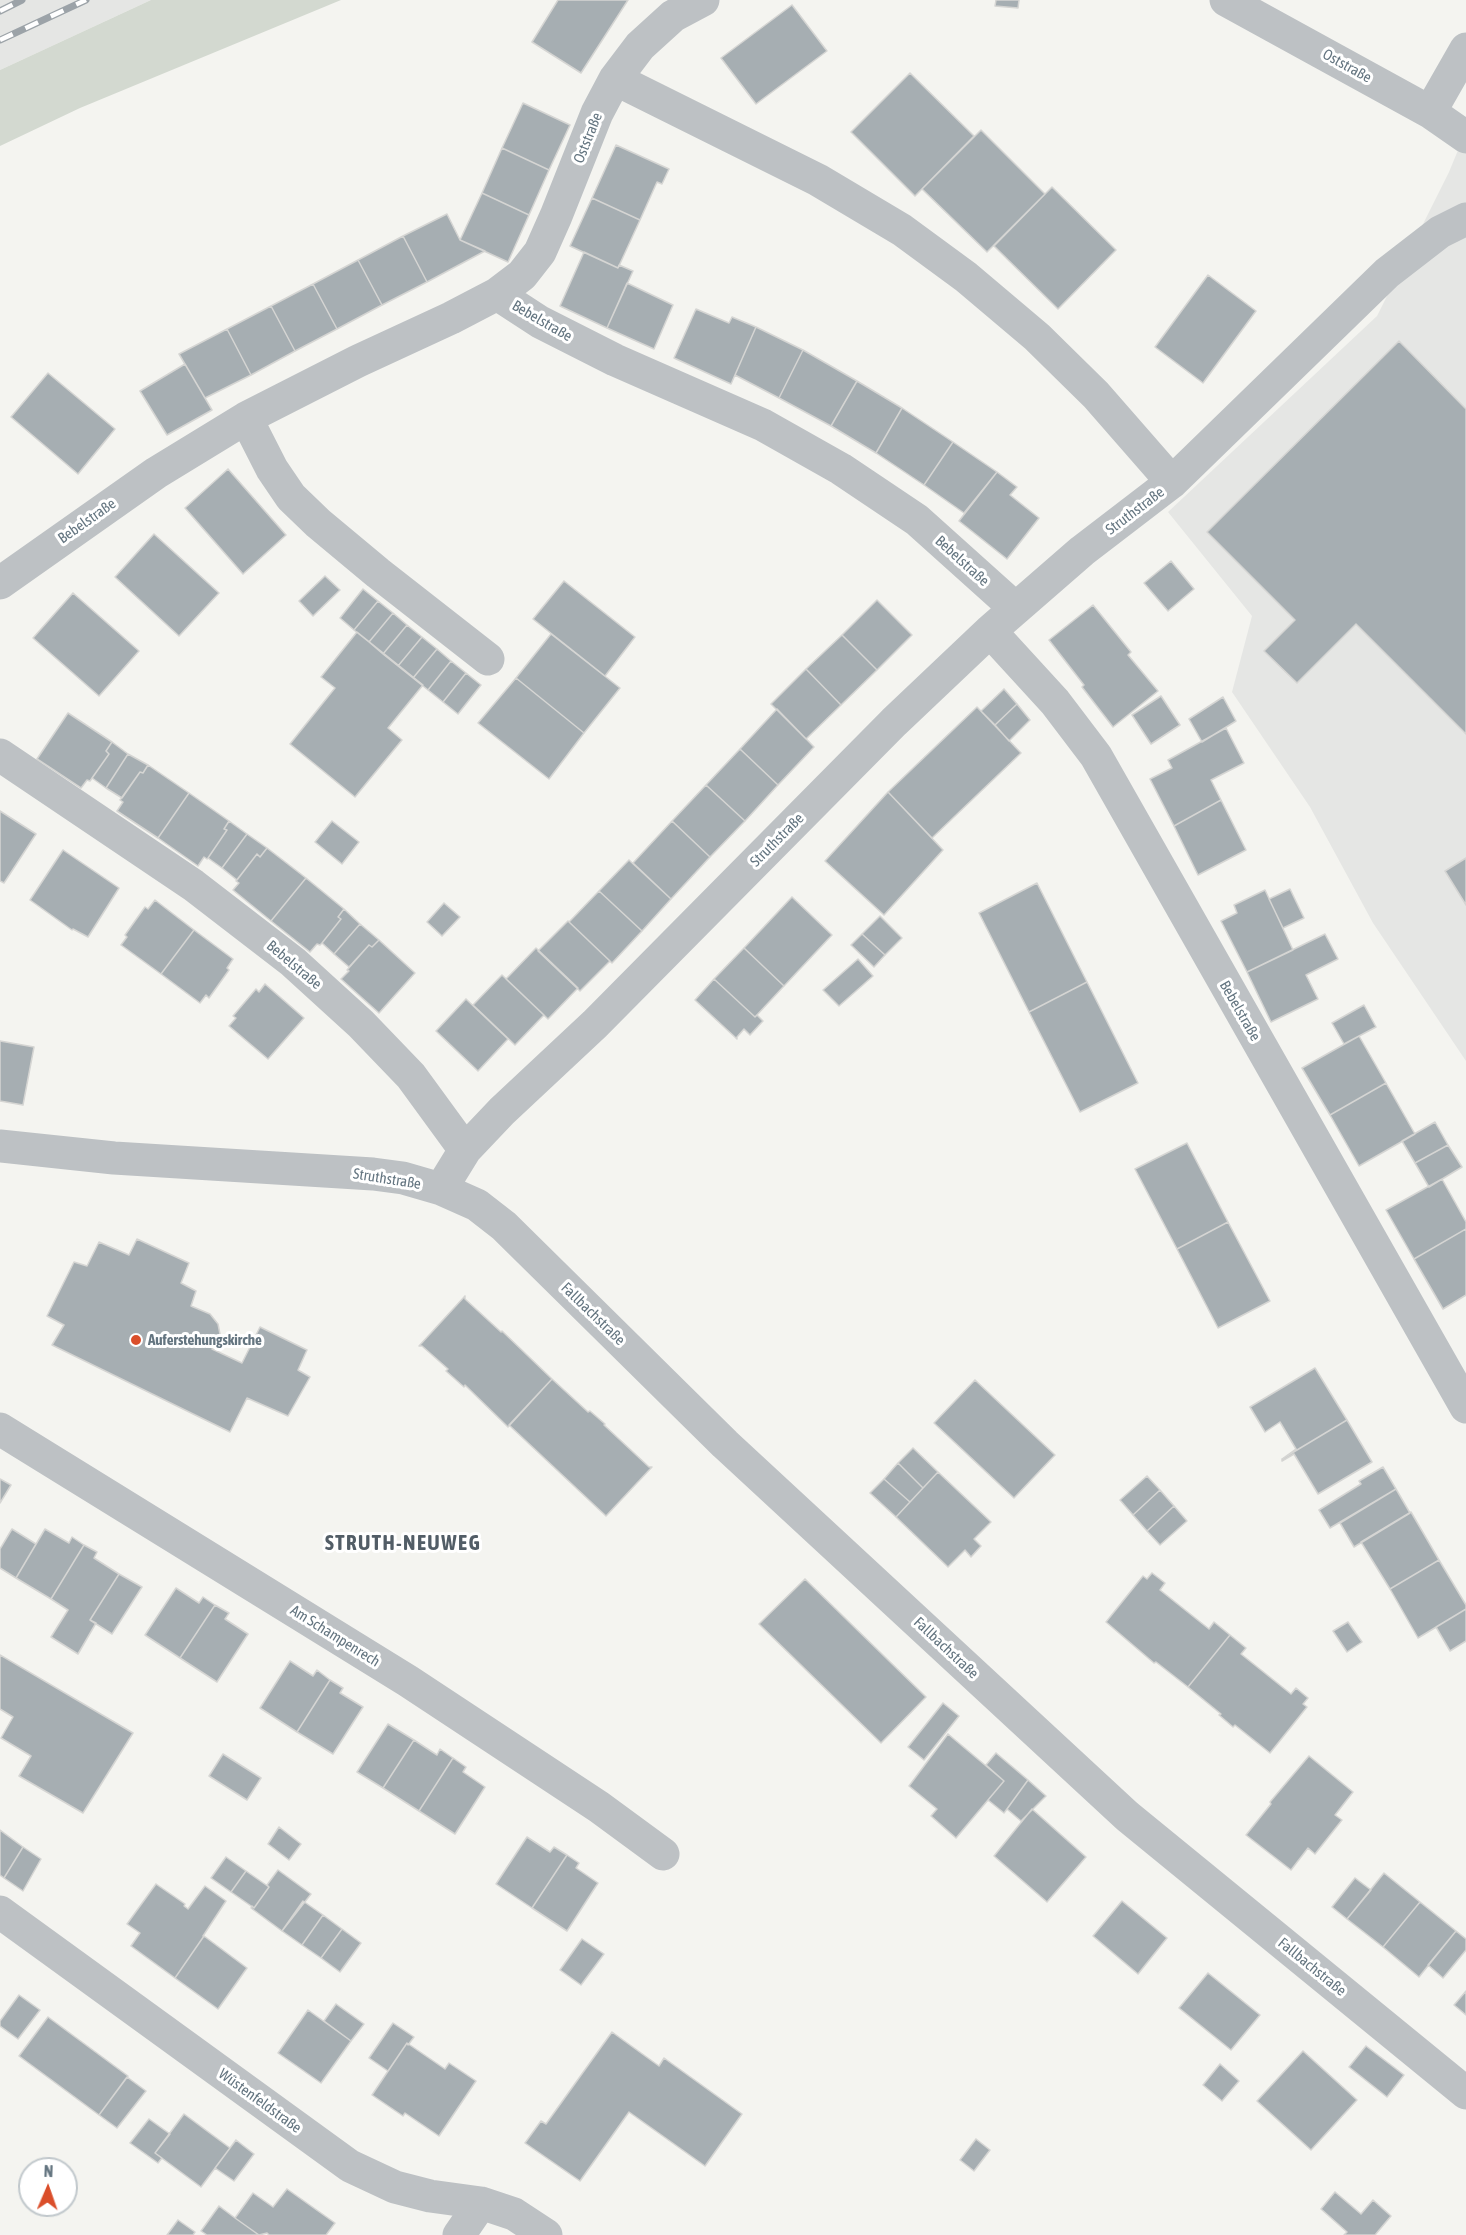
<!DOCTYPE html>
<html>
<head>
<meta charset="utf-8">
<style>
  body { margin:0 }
  #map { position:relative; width:1466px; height:2235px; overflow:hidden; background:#f4f4f0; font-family:"Asap Condensed",sans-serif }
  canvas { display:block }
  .north { position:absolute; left:18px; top:2157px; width:60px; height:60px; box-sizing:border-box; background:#fff; border:2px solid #c1c8cc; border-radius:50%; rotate:2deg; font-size:16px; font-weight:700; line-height:24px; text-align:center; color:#647580 }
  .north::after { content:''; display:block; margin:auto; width:21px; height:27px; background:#da4e2a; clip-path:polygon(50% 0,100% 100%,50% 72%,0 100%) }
</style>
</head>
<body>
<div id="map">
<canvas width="1466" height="2235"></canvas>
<div class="north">N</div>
</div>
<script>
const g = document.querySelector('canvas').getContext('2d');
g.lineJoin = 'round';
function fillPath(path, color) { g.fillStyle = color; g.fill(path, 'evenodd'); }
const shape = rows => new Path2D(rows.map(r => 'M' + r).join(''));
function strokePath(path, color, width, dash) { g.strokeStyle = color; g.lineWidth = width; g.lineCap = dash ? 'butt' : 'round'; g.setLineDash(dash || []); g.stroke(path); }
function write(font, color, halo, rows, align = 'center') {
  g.font = font + ' "Asap Condensed",sans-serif'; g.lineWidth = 6; g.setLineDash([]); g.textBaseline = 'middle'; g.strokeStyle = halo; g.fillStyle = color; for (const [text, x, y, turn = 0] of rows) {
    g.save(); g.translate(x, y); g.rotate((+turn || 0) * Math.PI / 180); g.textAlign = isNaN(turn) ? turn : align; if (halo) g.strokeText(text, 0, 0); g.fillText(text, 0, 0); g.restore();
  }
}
fillPath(shape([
  [0,0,151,0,0,70],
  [1466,131,1466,1061,1373,923,1310,807,1232,692,1252,616,1168,512,1377,316,1449,172]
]), '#e5e6e4');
fillPath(shape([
  [151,0,341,0,80,108,0,146,0,70]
]), '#d3d9d0');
const building = shape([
  [558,0,628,0,581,73,532,42,558,0],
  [996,0,1019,0,1018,8,995,6,996,0],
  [792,5,827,51,756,104,721,58,792,5],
  [910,73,974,136,915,196,851,132,910,73],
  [523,103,570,125,549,170,502,148,523,103],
  [981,130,1045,194,987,252,922,189,981,130],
  [616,145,669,169,662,184,657,182,640,220,592,198,616,145],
  [502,148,549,170,529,215,482,193,502,148],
  [1052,187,1116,250,1058,309,994,246,1052,187],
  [482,193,529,215,508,262,460,240,482,193],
  [592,198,640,220,618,268,570,246,592,198],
  [447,214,460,240,485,251,427,282,403,236,447,214],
  [403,236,427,282,382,305,358,260,403,236],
  [584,252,618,268,619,265,633,271,607,328,560,306,584,252],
  [358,260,382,305,337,329,313,284,358,260],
  [1208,275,1256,311,1203,383,1155,347,1208,275],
  [627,283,673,305,654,349,607,328,627,283],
  [313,284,337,329,295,351,271,306,313,284],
  [271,306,295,351,251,375,227,329,271,306],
  [696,309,729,323,732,317,756,327,731,384,674,358,696,309],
  [756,327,803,350,779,398,735,375,756,327],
  [227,329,251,375,205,398,179,354,227,329],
  [1399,341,1466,409,1466,734,1356,624,1297,683,1264,651,1295,620,1207,532,1399,341],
  [803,350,857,381,831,426,779,398,803,350],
  [185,364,212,410,167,435,140,391,185,364],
  [48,373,115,429,78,474,11,417,48,373],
  [857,381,902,408,876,453,831,426,857,381],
  [902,408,953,442,924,485,876,453,902,408],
  [953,442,997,472,964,513,924,485,953,442],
  [228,469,286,535,243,574,185,508,228,469],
  [997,472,1017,487,1010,495,1039,518,1007,559,959,521,997,472],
  [154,534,219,593,179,636,115,577,154,534],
  [1171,561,1194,589,1168,611,1144,583,1171,561],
  [325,576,340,590,313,616,299,601,325,576],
  [564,581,635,637,605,676,533,619,564,581],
  [363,589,378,601,354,630,340,618,363,589],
  [73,593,139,651,99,696,33,638,73,593],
  [877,600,912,635,877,670,842,635,877,600],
  [378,601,393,613,369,642,354,630,378,601],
  [1093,605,1131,652,1128,655,1158,691,1113,727,1082,687,1084,685,1049,640,1093,605],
  [393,613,407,625,383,654,369,642,393,613],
  [407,625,422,637,398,666,383,654,407,625],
  [357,632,423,685,388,728,402,740,355,797,290,744,335,688,321,677,357,632],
  [551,634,620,688,584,733,516,678,551,634],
  [842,635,877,670,841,705,806,669,842,635],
  [422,637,437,649,413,678,398,666,422,637],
  [437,649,451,661,428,690,413,678,437,649],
  [451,661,466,673,443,702,428,690,451,661],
  [806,669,841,705,806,739,771,704,806,669],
  [466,673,481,685,458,714,443,702,466,673],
  [516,678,584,733,549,779,478,723,516,678],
  [1004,689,1017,704,995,725,981,711,1004,689],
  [1161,696,1180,725,1151,744,1132,715,1161,696],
  [1223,697,1236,721,1202,742,1189,719,1223,697],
  [1017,704,1030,720,1009,741,995,725,1017,704],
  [977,707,1021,753,932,838,888,792,977,707],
  [777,709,814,747,778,785,740,749,777,709],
  [68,713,112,742,106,751,109,754,90,781,87,780,81,788,37,759,68,713],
  [1226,728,1244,763,1211,780,1221,800,1174,826,1150,779,1172,768,1168,760,1226,728],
  [112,742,128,754,106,788,92,778,109,754,106,751,112,742],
  [740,749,778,785,745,821,706,785,740,749],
  [128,754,148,765,143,773,140,772,122,798,106,788,128,754],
  [148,765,189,793,158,838,117,811,123,802,120,800,140,772,143,773,148,765],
  [706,785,745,821,710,857,672,821,706,785],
  [888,792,943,850,884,915,825,861,888,792],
  [189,793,229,821,224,829,227,830,208,858,207,859,204,857,198,866,158,838,189,793],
  [1221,800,1246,850,1198,875,1174,826,1221,800],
  [0,811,36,834,4,883,0,881,0,811],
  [229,821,247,834,222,868,208,858,227,830,224,829,229,821],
  [332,821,359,842,342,864,315,842,332,821],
  [672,821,710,857,671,899,633,863,672,821],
  [247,834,267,848,260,857,257,854,237,880,222,868,247,834],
  [267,848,306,878,271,921,233,890,239,883,236,881,257,854,260,857,267,848],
  [63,850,119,888,88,937,73,929,72,930,30,900,63,850],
  [1466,858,1466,905,1445,871,1466,858],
  [629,860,671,899,642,931,599,891,629,860],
  [306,878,344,909,338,917,341,919,322,943,320,945,317,944,310,952,271,921,306,878],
  [1037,883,1087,982,1029,1012,979,913,1037,883],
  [1290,889,1304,918,1283,928,1269,899,1290,889],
  [1265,890,1293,950,1247,972,1221,921,1237,913,1234,905,1265,890],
  [599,891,642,931,612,963,569,922,599,891],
  [792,897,832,935,784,986,744,948,792,897],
  [155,900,194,930,161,974,121,945,127,937,125,935,145,907,148,909,155,900],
  [444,903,460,917,442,936,427,922,444,903],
  [344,909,360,924,334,954,322,943,341,919,338,917,344,909],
  [880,916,902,938,885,955,862,934,880,916],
  [568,921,610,961,580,991,538,951,568,921],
  [360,924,379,940,372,947,369,945,349,967,334,954,360,924],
  [194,930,233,959,227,968,229,970,209,998,206,995,200,1003,161,974,194,930],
  [862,934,885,955,874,967,851,945,862,934],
  [1325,934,1338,959,1306,975,1318,999,1271,1022,1247,972,1325,934],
  [379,940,415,973,379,1013,341,979,349,971,347,970,369,945,372,947,379,940],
  [536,948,578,988,548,1019,506,979,536,948],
  [744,948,784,986,755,1017,714,979,744,948],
  [858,959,873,976,839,1006,823,990,858,959],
  [502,975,544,1015,515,1045,473,1005,502,975],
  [714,979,755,1017,757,1015,763,1021,750,1035,744,1029,737,1037,737,1039,695,1000,714,979],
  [1087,982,1138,1083,1080,1112,1029,1012,1087,982],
  [265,984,304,1018,268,1059,229,1026,236,1018,233,1016,256,989,259,992,265,984],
  [466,999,508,1039,478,1071,436,1031,466,999],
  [1364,1005,1376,1027,1344,1044,1332,1023,1364,1005],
  [1359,1036,1386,1083,1330,1115,1302,1068,1359,1036],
  [0,1041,34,1047,23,1105,0,1101,0,1041],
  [1386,1083,1415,1134,1359,1166,1330,1115,1386,1083],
  [1435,1122,1448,1145,1415,1163,1402,1141,1435,1122],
  [1187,1143,1228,1222,1177,1249,1135,1169,1187,1143],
  [1448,1145,1462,1167,1429,1187,1415,1163,1448,1145],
  [1442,1179,1466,1222,1466,1229,1414,1259,1386,1210,1442,1179],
  [1228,1222,1270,1301,1218,1328,1177,1249,1228,1222],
  [1466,1229,1466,1295,1443,1309,1414,1259,1466,1229],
  [137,1239,189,1263,181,1283,196,1291,191,1306,210,1314,218,1324,220,1334,212,1349,242,1363,260,1327,307,1350,298,1370,310,1377,288,1416,247,1398,230,1432,52,1345,64,1325,47,1316,74,1262,87,1266,99,1242,129,1255,137,1239],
  [465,1296,465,1299,501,1332,502,1331,552,1379,508,1427,465,1385,464,1387,446,1371,448,1369,422,1346,419,1346,465,1296],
  [1315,1368,1347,1420,1282,1459,1296,1449,1280,1422,1265,1432,1250,1407,1315,1368],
  [552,1379,588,1412,590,1411,605,1424,604,1425,649,1467,652,1467,606,1516,509,1425,552,1379],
  [975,1380,1055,1455,1014,1498,934,1423,975,1380],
  [1347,1420,1372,1462,1318,1494,1294,1454,1282,1461,1282,1459,1347,1420],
  [913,1448,938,1472,923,1488,898,1463,913,1448],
  [898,1463,923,1488,910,1502,884,1479,898,1463],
  [1383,1467,1396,1489,1330,1528,1319,1510,1361,1484,1359,1481,1383,1467],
  [938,1472,991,1522,974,1539,981,1546,971,1557,965,1550,948,1567,896,1517,938,1472],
  [1147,1476,1160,1490,1133,1515,1120,1500,1147,1476],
  [0,1479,11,1485,0,1503,0,1479],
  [884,1479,910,1502,896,1517,870,1493,884,1479],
  [1396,1489,1410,1513,1354,1547,1340,1523,1396,1489],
  [1160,1490,1174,1506,1147,1531,1133,1515,1160,1490],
  [1174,1506,1187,1521,1160,1545,1147,1531,1174,1506],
  [1411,1512,1439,1560,1390,1589,1361,1542,1411,1512],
  [12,1529,36,1544,16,1578,0,1568,0,1549,12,1529],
  [45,1529,69,1543,72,1537,84,1545,51,1599,16,1578,45,1529],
  [84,1545,97,1552,94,1558,119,1574,90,1620,96,1623,78,1654,51,1637,68,1610,51,1599,84,1545],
  [1439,1560,1466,1605,1466,1609,1418,1638,1390,1589,1439,1560],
  [1152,1573,1165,1583,1160,1590,1209,1629,1214,1622,1230,1635,1188,1687,1156,1662,1154,1663,1106,1622,1143,1576,1147,1579,1152,1573],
  [119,1574,142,1587,112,1634,90,1620,119,1574],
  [805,1579,926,1697,881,1743,759,1624,805,1579],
  [176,1588,199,1603,203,1597,215,1605,180,1658,145,1635,176,1588],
  [215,1605,229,1613,225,1619,248,1634,217,1682,180,1658,215,1605],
  [1466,1609,1466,1641,1450,1651,1436,1627,1466,1609],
  [1348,1622,1362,1642,1347,1652,1333,1631,1348,1622],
  [1230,1635,1246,1648,1241,1654,1291,1694,1296,1688,1308,1698,1303,1704,1307,1707,1270,1753,1235,1725,1233,1727,1219,1715,1221,1714,1188,1687,1230,1635],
  [0,1655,133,1733,83,1813,19,1776,31,1756,1,1738,13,1717,0,1709,0,1655],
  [290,1661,313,1676,317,1670,330,1680,297,1732,260,1708,290,1661],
  [330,1680,343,1688,340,1693,363,1707,333,1754,297,1732,330,1680],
  [943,1703,959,1716,924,1760,908,1747,943,1703],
  [388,1724,414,1740,383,1788,357,1772,388,1724],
  [948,1734,1004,1781,956,1838,931,1816,937,1809,909,1786,948,1734],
  [414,1740,437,1755,440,1749,453,1758,419,1811,383,1788,414,1740],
  [996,1753,1028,1780,1004,1813,988,1800,1004,1781,986,1765,996,1753],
  [223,1754,261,1778,247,1800,209,1776,223,1754],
  [1309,1756,1353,1792,1335,1815,1342,1820,1315,1854,1308,1848,1291,1870,1246,1835,1271,1804,1270,1802,1309,1756],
  [453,1758,466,1767,463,1772,485,1787,455,1834,419,1811,453,1758],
  [1028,1780,1046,1796,1021,1821,1007,1809,1028,1780],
  [1032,1809,1086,1857,1047,1902,994,1856,1032,1809],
  [279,1827,301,1844,289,1860,268,1844,279,1827],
  [0,1830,23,1847,4,1878,0,1875,0,1830],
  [527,1837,550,1852,554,1847,567,1855,532,1908,496,1884,527,1837],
  [23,1847,41,1859,23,1891,4,1878,23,1847],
  [567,1855,579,1863,576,1868,598,1883,567,1931,532,1908,567,1855],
  [226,1857,246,1871,231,1892,211,1878,226,1857],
  [278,1870,311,1894,282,1931,251,1908,252,1906,254,1908,269,1887,267,1885,278,1870],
  [246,1871,269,1887,254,1908,231,1892,246,1871],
  [1384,1873,1420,1902,1383,1947,1347,1919,1384,1873],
  [1355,1878,1371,1890,1347,1919,1332,1907,1355,1878],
  [156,1884,185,1904,184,1906,188,1909,205,1886,226,1901,203,1936,204,1936,175,1978,131,1946,140,1933,127,1924,156,1884],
  [303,1901,323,1915,302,1945,282,1931,303,1901],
  [1122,1901,1167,1938,1138,1974,1093,1936,1122,1901],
  [1420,1902,1456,1931,1419,1977,1383,1947,1420,1902],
  [323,1915,342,1929,321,1958,302,1945,323,1915],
  [342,1929,361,1943,340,1972,321,1958,342,1929],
  [1456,1931,1466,1939,1466,1950,1443,1978,1428,1965,1456,1931],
  [204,1936,247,1968,218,2009,175,1978,204,1936],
  [582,1939,604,1954,581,1985,560,1970,582,1939],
  [1208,1973,1260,2015,1231,2050,1179,2008,1208,1973],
  [1466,1991,1466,2015,1454,2005,1466,1991],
  [19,1995,40,2010,18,2039,0,2026,0,2021,19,1995],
  [336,2004,364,2024,351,2041,324,2021,336,2004],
  [308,2010,351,2041,321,2083,278,2053,308,2010],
  [48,2017,128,2076,99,2115,19,2056,48,2017],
  [393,2023,414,2037,408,2045,407,2043,388,2071,369,2058,393,2023],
  [612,2032,659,2066,664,2058,742,2114,705,2166,629,2112,580,2181,525,2143,541,2121,546,2124,612,2032],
  [407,2043,445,2069,449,2063,476,2081,439,2136,405,2113,403,2116,372,2095,407,2043],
  [1366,2046,1404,2075,1387,2097,1349,2067,1366,2046],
  [1303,2051,1357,2100,1311,2150,1257,2101,1303,2051],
  [1220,2064,1239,2081,1222,2101,1203,2085,1220,2064],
  [127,2077,146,2091,117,2128,99,2115,127,2077],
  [184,2114,230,2148,201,2187,155,2153,184,2114],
  [149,2119,170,2134,155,2153,162,2158,158,2163,130,2143,149,2119],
  [976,2139,990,2150,974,2171,960,2160,976,2139],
  [236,2140,254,2154,234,2181,215,2168,236,2140],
  [287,2189,335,2223,326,2235,269,2235,267,2233,259,2235,235,2218,253,2193,273,2207,287,2189],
  [1335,2192,1361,2214,1373,2200,1391,2216,1375,2235,1344,2235,1347,2232,1321,2209,1335,2192],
  [219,2206,235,2218,259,2235,207,2235,201,2231,219,2206],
  [178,2220,195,2232,193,2235,167,2235,178,2220]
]);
fillPath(building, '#a6aeb2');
strokePath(building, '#d5d5d3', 1.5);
strokePath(shape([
  [1226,0,1430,112,1466,137],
  [615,79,818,180,902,230,966,277,1037,337,1096,395,1172,482],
  [1430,112,1466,49],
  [497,294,540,322,615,360,763,425,841,469,917,520,1015,608],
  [246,418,272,469,291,497,318,523,378,573,488,659],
  [0,583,156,473,246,418,358,361,451,318,497,294,522,275,540,252,556,216,597,113,615,79,640,46,673,16,703,0],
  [990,631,1055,702,1096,756,1466,1407],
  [0,755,193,885,293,962,361,1024,411,1076,465,1150],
  [0,1146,114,1158,373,1174,403,1178,441,1189,477,1205,504,1226,725,1444,1127,1816,1466,2093],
  [441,1189,465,1150,502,1111,595,1024,894,722,990,631,1082,551,1172,482,1387,273,1440,232,1466,219],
  [0,1429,408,1681,599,1807,663,1854],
  [0,1912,350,2166,395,2187,430,2196,481,2203,514,2214,546,2235],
  [459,2235,481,2203]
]), '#bdc1c4', 33);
const rail = shape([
  [0,11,22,0],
  [0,40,86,0]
]);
strokePath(rail, '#9ca3a8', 7);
strokePath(rail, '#fff', 4.5, [14]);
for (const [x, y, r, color] of [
  [136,1340,6,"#da4e2a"]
]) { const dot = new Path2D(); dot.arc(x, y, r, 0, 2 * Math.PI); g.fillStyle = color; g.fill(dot); strokePath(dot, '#fff', 2); }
write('15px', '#647580', '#fff', [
  ["Oststraße",1347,66,29],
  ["Oststraße",588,138,-68],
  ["Bebelstraße",542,321,30],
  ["Struthstraße",1135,511,-37],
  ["Bebelstraße",87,521,-35],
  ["Bebelstraße",962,561,42],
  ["Struthstraße",777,840,-45],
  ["Bebelstraße",294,965,40],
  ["Bebelstraße",1240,1011,60],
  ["Struthstraße",387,1179,9],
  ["Fallbachstraße",593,1314,44],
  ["Am Schampenrech",335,1636,32],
  ["Fallbachstraße",946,1648,43],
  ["Fallbachstraße",1312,1967,39],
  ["Wüstenfeldstraße",260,2101,36]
]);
write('bold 15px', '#647580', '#fff', [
  ["Auferstehungskirche",148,1340]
], 'left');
g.letterSpacing = '1.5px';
write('bold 21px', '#525d66', '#fff', [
  ["STRUTH-NEUWEG",403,1543]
]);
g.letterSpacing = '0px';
</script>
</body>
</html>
